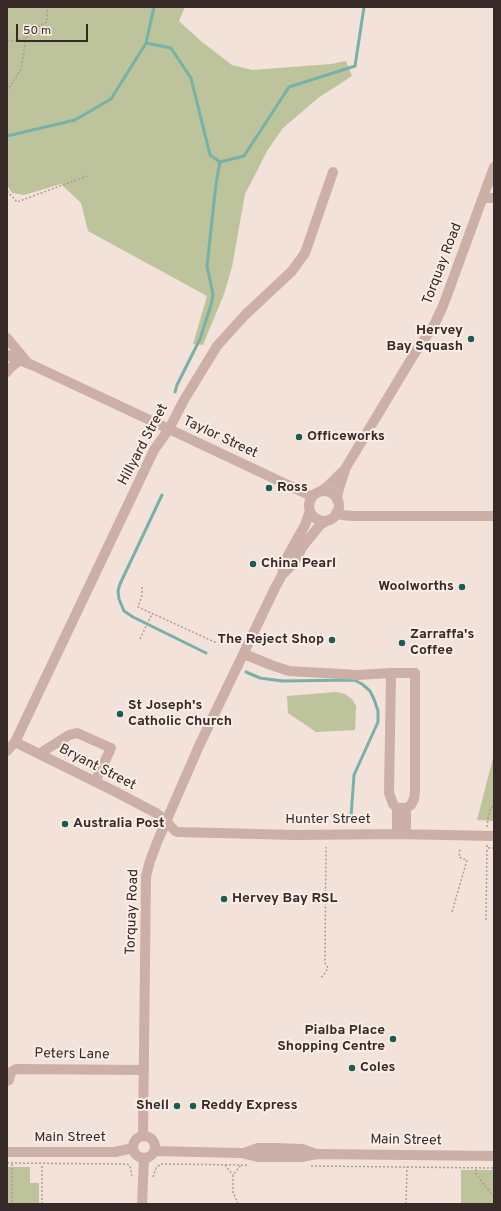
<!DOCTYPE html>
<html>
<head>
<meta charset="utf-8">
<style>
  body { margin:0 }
  #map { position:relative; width:501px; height:1211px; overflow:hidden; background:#f3e2da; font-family:Overpass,sans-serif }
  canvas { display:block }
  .frame { position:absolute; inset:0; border:8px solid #372927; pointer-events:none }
  .scale { position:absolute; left:16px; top:24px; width:72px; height:18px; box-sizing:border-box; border:2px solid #372927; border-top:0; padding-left:5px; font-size:12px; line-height:14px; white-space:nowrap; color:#372927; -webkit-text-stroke:3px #faeee7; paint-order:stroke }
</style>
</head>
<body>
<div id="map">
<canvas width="501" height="1211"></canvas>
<div class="frame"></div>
<div class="scale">50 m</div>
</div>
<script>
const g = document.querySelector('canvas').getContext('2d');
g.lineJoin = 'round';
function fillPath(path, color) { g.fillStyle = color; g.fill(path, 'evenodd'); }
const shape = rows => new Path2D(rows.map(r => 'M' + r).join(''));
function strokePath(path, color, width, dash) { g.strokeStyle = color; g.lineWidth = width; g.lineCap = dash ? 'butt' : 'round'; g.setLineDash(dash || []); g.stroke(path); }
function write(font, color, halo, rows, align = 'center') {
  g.font = font + ' Overpass,sans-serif'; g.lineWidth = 4; g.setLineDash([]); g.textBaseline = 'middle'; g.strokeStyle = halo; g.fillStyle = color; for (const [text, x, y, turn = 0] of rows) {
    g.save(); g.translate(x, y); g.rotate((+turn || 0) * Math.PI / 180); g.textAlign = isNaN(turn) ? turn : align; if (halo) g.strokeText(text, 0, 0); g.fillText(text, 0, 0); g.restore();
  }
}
fillPath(shape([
  [7,7,185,7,179,21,202,42,232,65,252,70,331,64,346,61,352,76,318,98,283,128,267,151,255,175,245,194,232,267,224,294,203,345,193,344,207,296,88,231,81,203,61,184,24,195,12,193,7,185],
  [336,692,345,694,352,699,356,706,355,730,316,732,288,713,287,696],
  [494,754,494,821,477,820],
  [7,1167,30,1167,30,1183,39,1183,39,1204,7,1204],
  [461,1170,494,1170,494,1204,461,1204]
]), '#bdc39a');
strokePath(shape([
  [146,43,154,7],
  [7,136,75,120,111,99,146,43,171,48,191,78,210,155,220,162,244,156,289,87,355,66,364,7],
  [175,392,177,385,200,339,211,305,213,294,207,266,216,184,220,162],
  [162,495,120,584,118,591,119,599,124,611,133,617,206,653],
  [246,672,260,678,282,681,354,680,362,684,370,691,374,699,378,711,378,722,354,775,351,817]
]), '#78b1a8', 3);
strokePath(shape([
  [7,40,12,41,26,38,35,28,47,22,47,7],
  [7,91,21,69,26,38],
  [7,191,17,202,87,176],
  [142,587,142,595,138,607,217,643],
  [140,639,152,614],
  [487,827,488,818,490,810,494,804],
  [487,845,487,848,494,848],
  [452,912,467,860,459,857,460,848],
  [486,920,487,848],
  [321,977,323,976,328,968,325,963,326,847],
  [7,1163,123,1164,127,1164,130,1166,132,1177,133,1177],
  [12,1164,12,1204],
  [225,1165,233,1175],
  [311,1166,494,1168],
  [476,1169,476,1174,494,1197],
  [153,1177,156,1168,161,1164,247,1165],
  [42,1204,42,1164],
  [238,1204,233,1192,233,1175,241,1165],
  [406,1204,407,1167]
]), '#b89990', 1.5, [2, 2]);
strokePath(shape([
  [483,198,494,198],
  [7,338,26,361],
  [7,355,32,365,169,429,307,494,311,498],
  [7,372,9,369,20,360],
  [321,491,328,486,345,469,413,356,434,325,443,306,494,167],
  '309 506a15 15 0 1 1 30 0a15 15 0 1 1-30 0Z',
  [337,500,338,492,345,470],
  [336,513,342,515,353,516,494,516],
  [282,575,285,561,305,525,310,511],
  [244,654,271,665,289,671,357,675,391,673,415,673,415,791,414,799,411,805,406,808,397,808,393,804,389,793,391,673],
  [15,742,116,792,156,813,166,821,175,831,178,832,296,835,397,834,494,836],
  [7,751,15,742,154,450,169,429,184,400,217,346,245,315,292,271,305,253,333,172],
  [39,754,69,735,77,733,111,748,95,782],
  [397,808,397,834],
  [406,834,406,808],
  [7,1081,9,1080,11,1072,16,1069,144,1070],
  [143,1136,146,876,150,861,158,840,199,746,275,588,282,575,293,564,303,546,320,525,328,520],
  '133 1147a11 11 0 1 1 22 0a11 11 0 1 1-22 0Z',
  [154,1151,241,1153,258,1157,301,1157,318,1154,494,1156],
  [7,1152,115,1152,133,1148],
  [244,1153,258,1148,275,1148,302,1149,316,1154],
  [142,1204,144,1158]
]), '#ccafa6', 10);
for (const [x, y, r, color] of [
  [471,339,4,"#1a5b52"],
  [299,437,4,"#1a5b52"],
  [269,488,4,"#1a5b52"],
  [253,564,4,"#1a5b52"],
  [462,587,4,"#1a5b52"],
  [332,640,4,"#1a5b52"],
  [402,643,4,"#1a5b52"],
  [120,714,4,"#1a5b52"],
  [65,824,4,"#1a5b52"],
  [224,899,4,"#1a5b52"],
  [393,1039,4,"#1a5b52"],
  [352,1068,4,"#1a5b52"],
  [177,1106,4,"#1a5b52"],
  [193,1106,4,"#1a5b52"]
]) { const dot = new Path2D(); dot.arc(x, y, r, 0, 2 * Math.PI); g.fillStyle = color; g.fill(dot); strokePath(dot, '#faeee7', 1.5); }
write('14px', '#372927', '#faeee7', [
  ["Torquay Road",443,264,-69],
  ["Taylor Street",220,438,25],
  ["Hillyard Street",144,445,-62],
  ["Bryant Street",97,768,27],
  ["Hunter Street",328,820],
  ["Torquay Road",133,912,-88],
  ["Peters Lane",72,1055,1],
  ["Main Street",70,1138],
  ["Main Street",406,1141,1]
]);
write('bold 14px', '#372927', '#faeee7', [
  ["Hervey",463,331,"right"],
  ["Bay Squash",463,347,"right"],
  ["Officeworks",307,437],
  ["Ross",277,488],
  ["China Pearl",261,564],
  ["Woolworths",454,587,"right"],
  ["Zarraffa's",410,635],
  ["Coffee",410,651],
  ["The Reject Shop",324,640,"right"],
  ["St Joseph's",128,706],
  ["Catholic Church",128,722],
  ["Australia Post",73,824],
  ["Hervey Bay RSL",232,899],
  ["Pialba Place",385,1031,"right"],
  ["Shopping Centre",385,1047,"right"],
  ["Coles",360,1068],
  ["Shell",169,1106,"right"],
  ["Reddy Express",201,1106]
], 'left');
</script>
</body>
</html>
